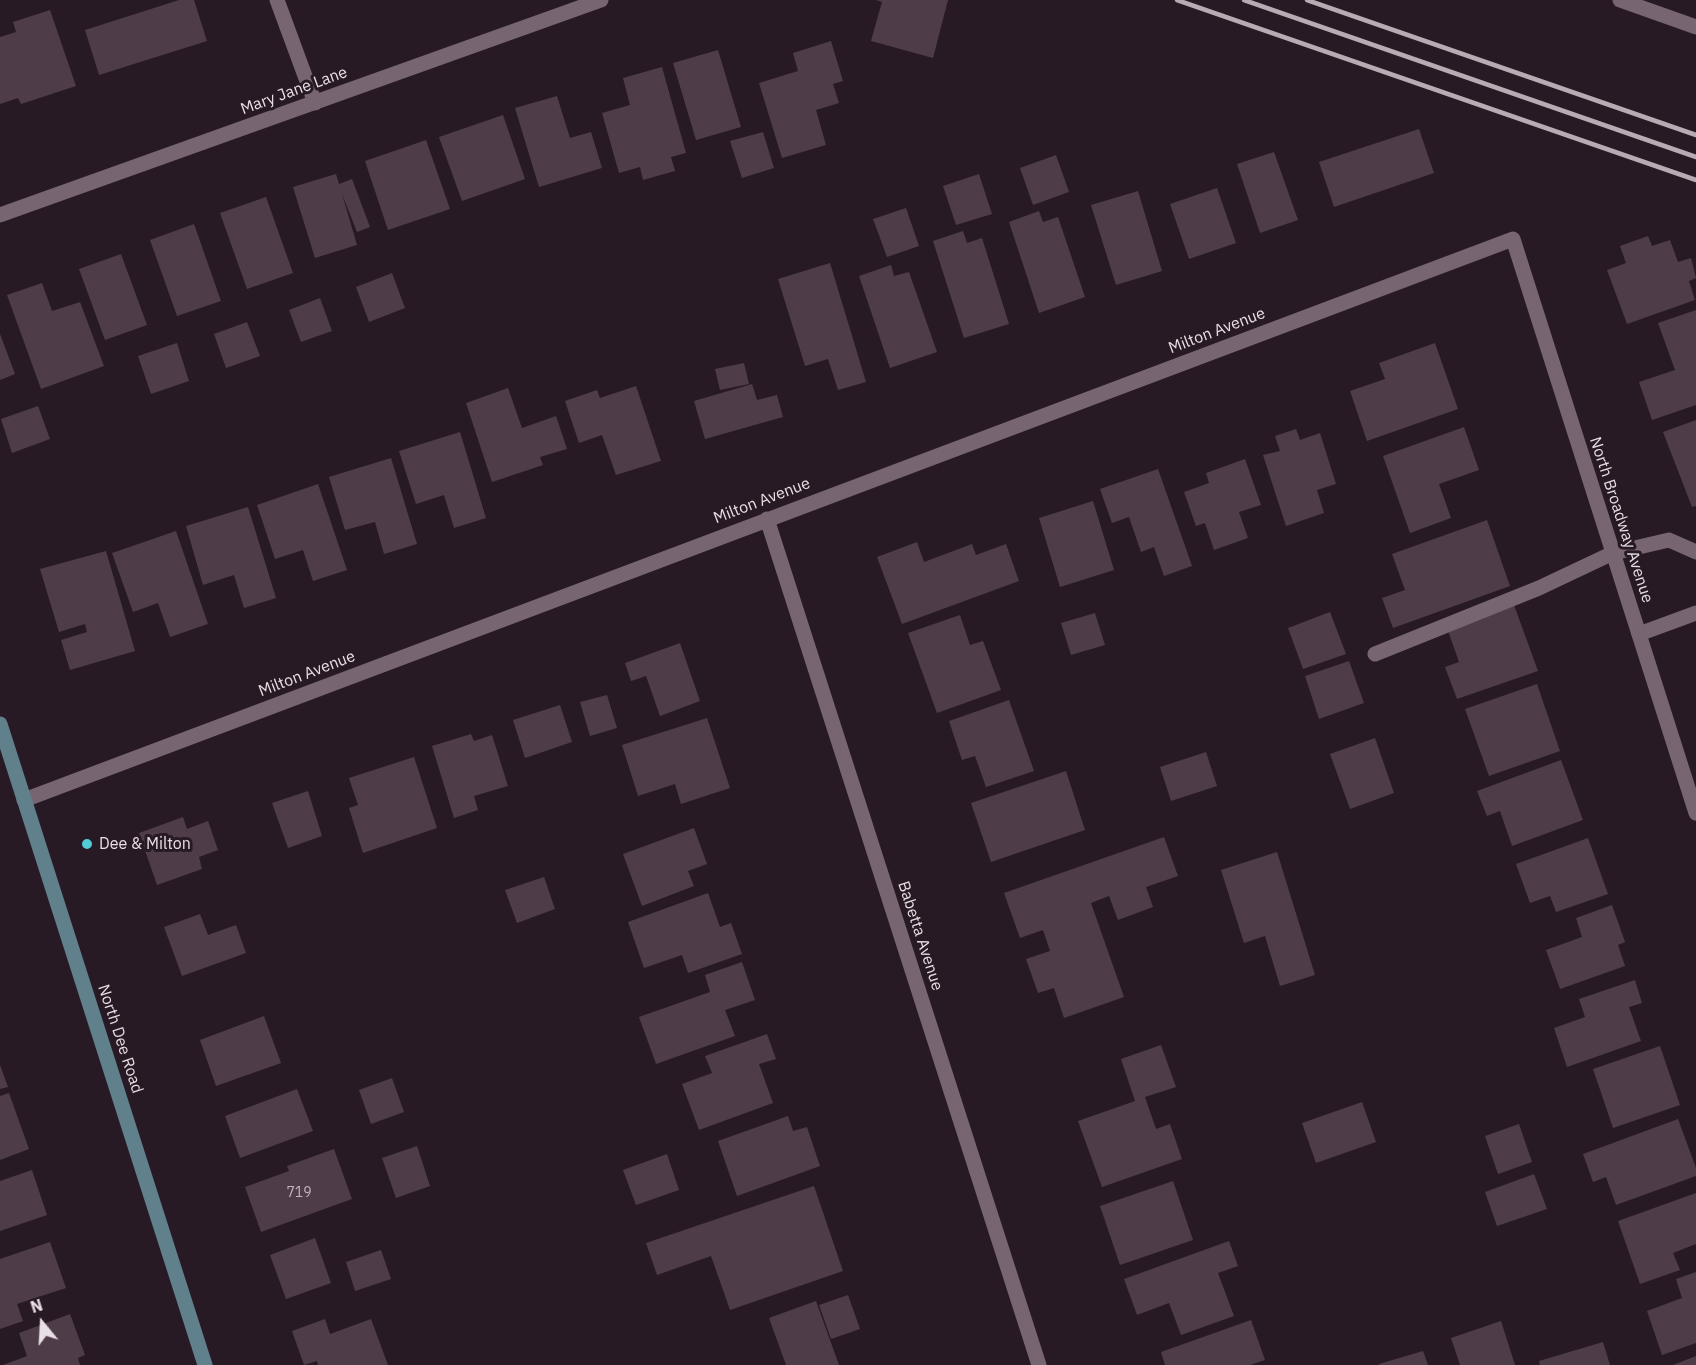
<!DOCTYPE html>
<html>
<head>
<meta charset="utf-8">
<style>
  body { margin:0 }
  #map { position:relative; width:1696px; height:1365px; overflow:hidden; background:#281a25; font-family:"IBM Plex Sans",sans-serif }
  canvas { display:block }
  .north { position:absolute; left:12px; top:1293px; width:60px; height:60px; -webkit-text-stroke:4px #281a25; paint-order:stroke; rotate:342deg; font-size:16px; font-weight:700; line-height:24px; text-align:center; color:#e8dee5 }
  .north::after { content:''; display:block; margin:auto; width:21px; height:27px; background:#e8dee5; clip-path:polygon(50% 0,100% 100%,50% 72%,0 100%) }
</style>
</head>
<body>
<div id="map">
<canvas width="1696" height="1365"></canvas>
<div class="north">N</div>
</div>
<script>
const g = document.querySelector('canvas').getContext('2d');
g.lineJoin = 'round';
function fillPath(path, color) { g.fillStyle = color; g.fill(path, 'evenodd'); }
const shape = rows => new Path2D(rows.map(r => 'M' + r).join(''));
function strokePath(path, color, width, dash) { g.strokeStyle = color; g.lineWidth = width; g.lineCap = dash ? 'butt' : 'round'; g.setLineDash(dash || []); g.stroke(path); }
function write(font, color, halo, rows, align = 'center') {
  g.font = font + ' "IBM Plex Sans",sans-serif'; g.lineWidth = 6; g.setLineDash([]); g.textBaseline = 'middle'; g.strokeStyle = halo; g.fillStyle = color; for (const [text, x, y, turn = 0] of rows) {
    g.save(); g.translate(x, y); g.rotate((+turn || 0) * Math.PI / 180); g.textAlign = isNaN(turn) ? turn : align; if (halo) g.strokeText(text, 0, 0); g.fillText(text, 0, 0); g.restore();
  }
}
fillPath(shape([
  [179,0,194,0,207,41,99,75,85,30],
  [876,0,948,0,933,58,871,41,882,2],
  [50,10,76,86,21,104,18,98,0,104,0,37,16,32,13,22],
  [831,41,843,81,833,84,839,103,816,110,826,145,782,158,759,83,798,71,793,53],
  [718,50,741,127,696,140,673,63],
  [662,67,686,153,671,157,675,171,643,180,640,167,619,173,602,113,630,105,623,78],
  [557,96,570,138,591,132,602,168,539,187,515,108],
  [503,115,525,179,462,201,439,137],
  [1419,129,1434,173,1334,207,1319,162],
  [763,132,774,168,742,178,730,141],
  [426,140,450,209,388,230,365,161],
  [1274,152,1298,220,1260,233,1237,164],
  [1056,155,1069,192,1033,205,1020,168],
  [336,174,339,184,352,179,370,227,357,232,342,194,357,245,315,258,293,187],
  [979,174,992,214,956,225,943,186],
  [1217,188,1236,243,1189,259,1170,204],
  [1138,191,1162,271,1116,285,1091,205],
  [266,197,293,273,247,289,220,213],
  [906,208,919,246,887,257,873,219],
  [1039,211,1043,222,1058,217,1085,297,1039,313,1009,222],
  [194,224,221,301,177,316,150,240],
  [963,231,967,243,982,238,1009,324,964,338,933,241],
  [1648,236,1652,246,1670,240,1678,262,1691,258,1696,278,1689,281,1695,300,1627,324,1607,270,1626,263,1620,246],
  [121,254,147,325,105,340,79,269],
  [830,263,866,382,838,390,828,359,805,366,778,279],
  [891,265,894,276,909,272,937,352,890,368,859,276],
  [392,273,405,308,369,322,356,287],
  [42,283,52,311,80,302,104,366,41,389,7,295],
  [320,298,332,331,301,342,289,310],
  [1696,310,1696,405,1652,420,1639,382,1675,370,1658,323],
  [247,322,260,356,226,368,214,334],
  [0,334,15,374,0,380],
  [177,343,189,381,151,394,138,356],
  [1435,343,1458,409,1367,441,1350,391,1385,379,1379,363],
  [744,363,749,384,720,390,715,369],
  [752,384,757,400,777,395,783,417,705,439,694,401],
  [636,386,661,461,616,475,602,435,579,443,565,401,597,390,600,398],
  [508,388,522,428,556,416,567,449,540,457,543,465,492,482,466,403],
  [38,406,50,439,12,453,1,419],
  [1696,420,1696,506,1692,507,1663,432],
  [1464,427,1479,470,1439,484,1451,518,1410,533,1383,456],
  [1296,429,1300,440,1320,433,1336,484,1317,490,1324,513,1286,526,1263,455,1280,451,1275,436],
  [460,432,486,518,454,528,444,495,416,504,399,451],
  [391,458,417,544,384,554,375,522,345,530,329,477],
  [1245,459,1261,505,1239,512,1248,538,1214,550,1205,523,1196,526,1184,492,1209,483,1206,473],
  [1158,469,1192,566,1164,576,1154,547,1141,552,1129,517,1112,523,1100,489],
  [318,484,347,570,313,581,303,550,275,559,257,505],
  [1093,501,1114,570,1060,587,1039,518],
  [248,507,276,598,244,608,234,575,203,585,186,526],
  [1487,520,1510,586,1393,628,1382,598,1405,590,1392,554],
  [176,531,208,624,170,637,158,603,133,612,112,553],
  [917,542,924,562,972,544,976,555,1006,544,1019,581,902,624,877,557],
  [106,551,135,651,70,670,61,640,87,632,85,624,59,632,40,569],
  [1514,605,1538,671,1457,699,1445,667,1459,662,1447,628],
  [1330,612,1346,654,1303,669,1288,628],
  [1095,613,1105,645,1071,655,1061,623],
  [960,615,970,645,983,641,1001,690,937,713,908,633],
  [680,643,700,701,660,716,646,676,631,681,625,663],
  [1349,661,1364,703,1319,719,1305,676],
  [1537,684,1560,751,1489,776,1465,709],
  [607,695,617,728,590,736,580,702],
  [1009,700,1034,771,986,787,975,756,962,760,949,721],
  [560,705,572,742,525,758,513,720],
  [707,718,730,788,681,804,675,784,638,796,622,745],
  [471,734,474,741,492,735,508,786,474,796,478,810,454,818,432,746],
  [1375,738,1394,793,1350,809,1330,754],
  [1206,752,1217,786,1171,801,1160,767],
  [414,757,437,828,363,853,349,808,358,805,349,778],
  [1561,760,1583,820,1512,846,1500,811,1487,816,1477,791],
  [1066,771,1085,830,991,862,971,803],
  [308,791,322,836,288,848,272,803],
  [183,817,187,829,208,821,218,850,199,857,202,869,157,885,139,833],
  [694,828,707,864,688,871,694,886,642,906,623,854],
  [1164,837,1178,876,1146,887,1153,907,1118,920,1109,896,1091,903,1124,997,1064,1018,1054,988,1038,993,1026,959,1050,951,1043,930,1020,938,1004,893],
  [1588,838,1608,894,1556,912,1550,896,1530,903,1516,864],
  [1277,852,1315,975,1280,986,1265,936,1244,943,1221,870],
  [544,877,555,909,517,923,505,890],
  [708,893,720,927,731,923,742,954,688,973,682,955,644,968,628,922],
  [1612,905,1625,942,1618,945,1625,966,1560,989,1546,950,1582,937,1576,918],
  [200,914,208,935,236,925,246,953,182,976,164,927],
  [742,962,755,1000,725,1010,735,1036,656,1064,639,1017,710,992,705,975],
  [1635,980,1642,1003,1629,1007,1641,1041,1567,1067,1554,1028,1585,1017,1579,999],
  [264,1016,281,1063,216,1086,200,1040],
  [767,1034,776,1059,759,1064,773,1103,699,1130,682,1084,712,1073,705,1056],
  [1161,1045,1176,1087,1145,1097,1156,1129,1170,1124,1182,1159,1102,1187,1078,1121,1135,1101,1121,1059],
  [1660,1046,1680,1105,1613,1128,1593,1069],
  [0,1065,8,1087,0,1089],
  [392,1078,404,1112,371,1124,359,1090],
  [297,1089,313,1131,240,1158,225,1116],
  [9,1093,29,1149,0,1160,0,1096],
  [1362,1102,1376,1142,1316,1163,1302,1123],
  [788,1116,793,1131,807,1127,820,1166,737,1196,718,1141],
  [1678,1119,1696,1168,1696,1176,1616,1205,1606,1177,1593,1182,1583,1154],
  [1519,1124,1532,1162,1498,1174,1485,1136],
  [417,1146,430,1186,396,1198,382,1158],
  [334,1149,352,1199,261,1232,245,1187,289,1171,287,1166],
  [667,1154,679,1190,636,1205,623,1170],
  [32,1170,47,1215,0,1231,0,1181],
  [1534,1174,1547,1209,1497,1226,1485,1192],
  [1173,1181,1193,1240,1120,1265,1100,1206],
  [814,1186,843,1271,730,1310,711,1256,657,1275,646,1243],
  [1696,1193,1696,1244,1673,1253,1680,1270,1640,1284,1618,1221],
  [315,1238,331,1283,286,1299,270,1255],
  [1229,1241,1238,1266,1218,1273,1234,1316,1181,1335,1169,1303,1137,1315,1124,1279],
  [50,1242,66,1288,17,1304,23,1321,0,1329,0,1259],
  [381,1250,391,1279,355,1291,346,1262],
  [1696,1272,1696,1343,1662,1355,1647,1311,1682,1298,1676,1279],
  [848,1295,860,1329,831,1339,819,1305],
  [816,1301,839,1365,786,1365,769,1318],
  [70,1314,85,1355,78,1358,80,1365,3,1365,27,1356,19,1333],
  [325,1319,330,1334,371,1319,388,1365,318,1365,317,1361,304,1365,292,1331],
  [1251,1320,1265,1360,1250,1365,1165,1365,1161,1352],
  [1501,1321,1515,1365,1460,1365,1451,1338],
  [1603,1342,1610,1365,1540,1365,1539,1361],
  [1423,1351,1428,1365,1379,1365,1379,1364],
  [1696,1356,1696,1365,1673,1365]
]), '#4e3d49');
strokePath(shape([
  [1620,0,1696,27],
  [1639,634,1696,613],
  [1375,654,1539,588,1613,553,1669,540,1696,552]
]), '#776572', 15);
strokePath(shape([
  [277,0,315,103],
  [0,215,601,0],
  [767,519,1039,1365],
  [24,800,1513,239,1696,813]
]), '#776572', 15);
strokePath(shape([
  [0,724,205,1365]
]), '#60808c', 15);
strokePath(shape([
  [1177,0,1696,180],
  [1244,0,1696,157],
  [1307,0,1696,135]
]), '#b7acb4', 4.5);
for (const [x, y, r, color] of [
  [87,844,6,"#52ccd6"]
]) { const dot = new Path2D(); dot.arc(x, y, r, 0, 2 * Math.PI); g.fillStyle = color; g.fill(dot); strokePath(dot, '#281a25', 2); }
write('14px', '#c2b6be', null, [
  ["719",299,1193]
]);
write('16px', '#e8dee5', '#281a25', [
  ["Mary Jane Lane",294,91,-20],
  ["Milton Avenue",1217,331,-21],
  ["Milton Avenue",762,501,-21],
  ["North Broadway Avenue",1621,520,72],
  ["Milton Avenue",307,674,-21],
  ["Babetta Avenue",920,936,72],
  ["North Dee Road",120,1039,72]
]);
write('16px', '#e8dee5', '#281a25', [
  ["Dee & Milton",99,844]
], 'left');
</script>
</body>
</html>
